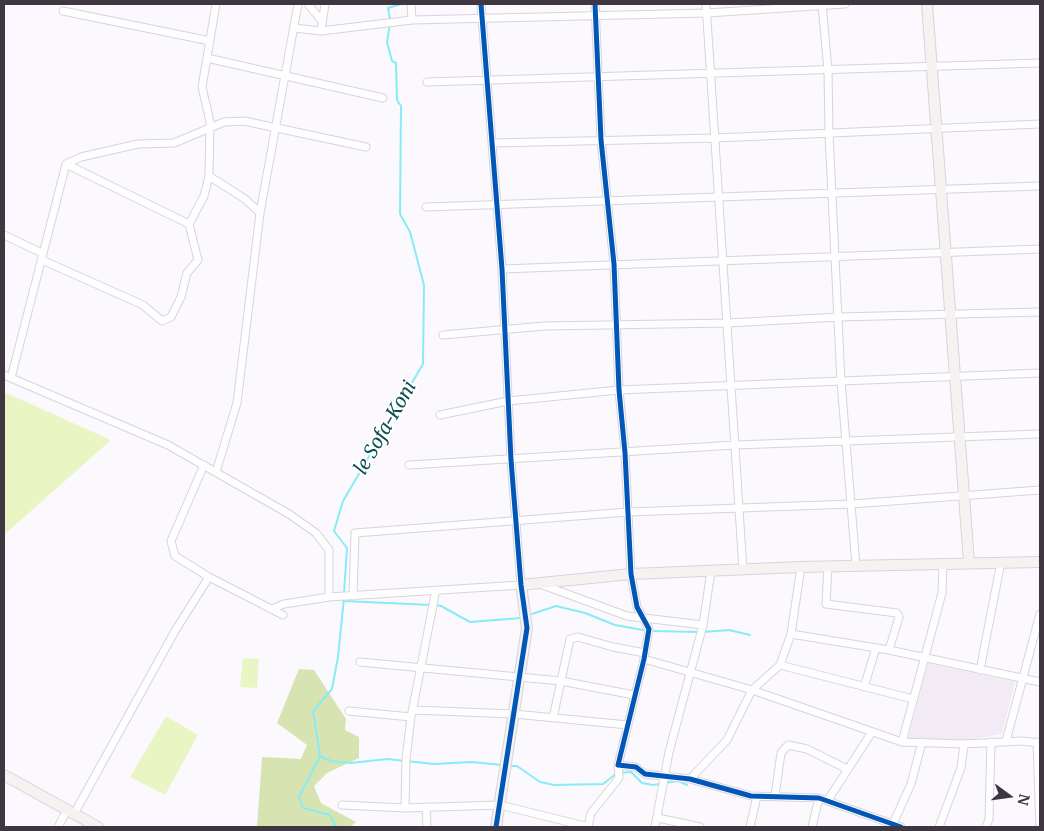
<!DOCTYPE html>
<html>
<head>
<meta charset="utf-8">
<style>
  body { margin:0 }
  #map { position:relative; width:1044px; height:831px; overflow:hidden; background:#fbf9fd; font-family:Merriweather,serif }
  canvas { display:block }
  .frame { position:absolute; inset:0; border:5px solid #3e3641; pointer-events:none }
  .north { position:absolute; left:984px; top:771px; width:50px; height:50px; -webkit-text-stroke:4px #fff; paint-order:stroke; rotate:104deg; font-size:14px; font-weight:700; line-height:20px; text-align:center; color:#3e3641 }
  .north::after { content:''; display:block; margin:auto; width:18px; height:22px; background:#3e3641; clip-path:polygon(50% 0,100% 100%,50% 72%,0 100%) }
</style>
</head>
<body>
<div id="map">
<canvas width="1044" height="831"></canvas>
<div class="frame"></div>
<div class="north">N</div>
</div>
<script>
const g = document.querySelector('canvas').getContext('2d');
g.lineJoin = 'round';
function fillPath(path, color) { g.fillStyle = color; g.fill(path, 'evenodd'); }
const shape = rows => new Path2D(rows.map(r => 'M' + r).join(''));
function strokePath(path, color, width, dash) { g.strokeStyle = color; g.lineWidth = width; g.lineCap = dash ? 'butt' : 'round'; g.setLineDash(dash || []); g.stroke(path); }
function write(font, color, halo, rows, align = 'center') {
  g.font = font + ' Merriweather,serif'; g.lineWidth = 4; g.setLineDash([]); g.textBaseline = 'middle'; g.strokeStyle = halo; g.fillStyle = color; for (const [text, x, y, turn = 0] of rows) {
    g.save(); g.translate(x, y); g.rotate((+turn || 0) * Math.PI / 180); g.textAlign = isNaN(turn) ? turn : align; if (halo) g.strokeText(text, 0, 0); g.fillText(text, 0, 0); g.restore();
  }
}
fillPath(shape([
  [928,663,1015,682,1002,734,960,741,908,740]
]), '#f2ebf5');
fillPath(shape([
  [4,392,111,440,4,535],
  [243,658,259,659,257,688,240,687],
  [166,716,198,735,165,795,130,777]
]), '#e9f6c4');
fillPath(shape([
  [299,669,314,670,346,719,345,730,359,737,359,758,327,773,314,786,321,803,356,822,350,827,257,827,262,757,301,759,307,745,277,723]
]), '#d7e4b2');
strokePath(shape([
  [390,19,388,8,401,4],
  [344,593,347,548,334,531,343,501,423,364,424,285,410,232,400,214,401,106,397,100,396,63,392,61,387,42,390,24],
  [343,601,431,605],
  [436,605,441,606,470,622,521,618],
  [532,614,556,606,585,613,615,625,643,630],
  [654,631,698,632],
  [703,632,729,630,750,635],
  [320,756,331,761,351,763,387,759,434,764,471,762,502,765],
  [509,766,517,766,540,782,554,785,603,784,617,773,631,772,642,783,653,785,660,784],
  [665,783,678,781,687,785],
  [336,827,330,815,303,808,299,797,320,756,313,711,332,689,338,657,344,598]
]), '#86ecf6', 2);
const street = shape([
  [308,4,321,20],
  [411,4,412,20],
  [595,4,601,140,614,264,619,390,625,453,631,574,637,607,649,629,644,659,618,765,636,767,645,774,690,779,751,796,819,798,901,827],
  [706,4,743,570],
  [822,4,828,70,829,134,841,381,856,566],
  [63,11,210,41],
  [294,28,321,31,412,20,707,13,845,4],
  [321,31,325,4],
  [207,58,383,98],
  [427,82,1040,63],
  [492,143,716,138,1040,124],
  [66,164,189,224],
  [209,176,245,199,260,213],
  [426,207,1040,186],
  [4,235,42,253],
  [42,260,143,305,162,321,171,317,181,297,187,273,198,260,189,224,204,196,209,176,210,122,202,87,216,4],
  [502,269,1040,249],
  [443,335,544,326,728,323,839,317,1040,312],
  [4,375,168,445,289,514,316,533,329,550,329,597],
  [11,378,66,164,81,157,138,144,174,143,224,122,244,121,366,147],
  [440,415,508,401,619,390,1040,373],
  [204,465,171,541,175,556,209,577,283,615],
  [409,465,735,445,1040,434],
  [216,472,237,403,260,213,298,4],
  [828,567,826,604,897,613,899,617,889,650],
  [540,584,627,616,703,625],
  [353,596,355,533,628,512,852,504,1040,490],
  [272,609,284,604,329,597,521,585,511,460,502,269,481,4],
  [791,634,889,650,1040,682],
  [644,659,752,690,902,742,964,744,1021,741,1040,743],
  [360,662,561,681,634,695],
  [780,665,913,699],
  [980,670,1001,562],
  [864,687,876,648],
  [413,710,514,714,628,725],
  [349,711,411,717],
  [553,718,570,639,578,637,613,647,645,653],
  [1006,741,1040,614],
  [902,742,942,593,943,564],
  [1037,742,1040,827],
  [690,779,727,740,752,690,780,665,791,634,801,567],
  [775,796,781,753,788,745,807,749,847,769],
  [828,800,872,732],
  [342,805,405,808,500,805,589,827],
  [426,807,427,827],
  [405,808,406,759,411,717,436,590],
  [74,814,175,631,209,577],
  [658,818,700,827],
  [892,826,911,784,922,742],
  [58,827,67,810],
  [588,827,591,813,619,778,618,765],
  [655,827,669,752,703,625,711,571],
  [750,827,757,796],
  [812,827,819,798],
  [939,827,961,768,964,744],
  [986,827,989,819,991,742]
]);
const secondary = shape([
  [927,4,969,562],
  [4,775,98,827],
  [496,827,527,628,521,585,631,574,801,567,1040,562]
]);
strokePath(street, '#d9d3db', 9);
strokePath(secondary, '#d9d3db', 12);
strokePath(street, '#fefeff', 7);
strokePath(secondary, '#f5f2f2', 10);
strokePath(shape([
  [481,4,502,269,511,460,521,585,527,628,496,827],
  [595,4,601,140,614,264,619,390,625,453,631,574,637,607,649,629,644,659,618,765,636,767,645,774,690,779,751,796,819,798,901,827]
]), '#0057b8', 5);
write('italic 19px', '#0e4f54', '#fff', [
  ["le Sofa-Koni",386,428,-60]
]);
</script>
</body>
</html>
